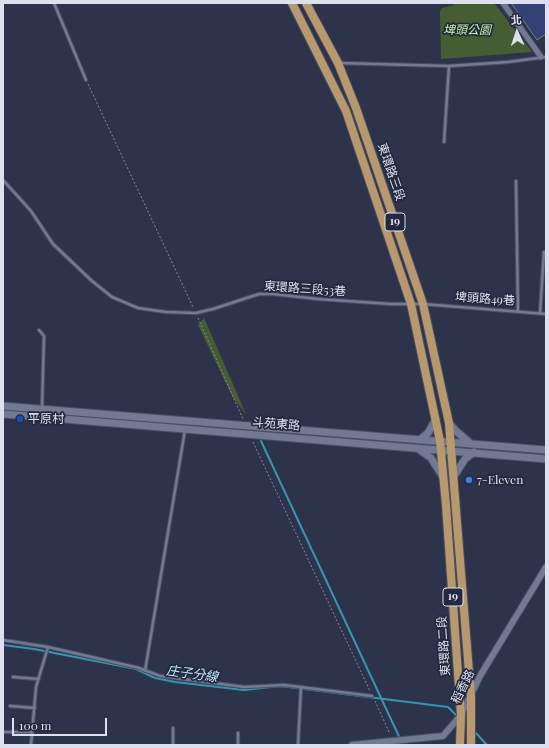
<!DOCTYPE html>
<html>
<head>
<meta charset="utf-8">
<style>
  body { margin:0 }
  #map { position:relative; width:549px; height:748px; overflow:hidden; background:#2d334a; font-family:"Playfair Display","Noto Sans TC",serif }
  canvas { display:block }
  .frame { position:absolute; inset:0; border:4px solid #dce0ef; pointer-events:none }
  .north { position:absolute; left:497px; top:12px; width:40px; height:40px; -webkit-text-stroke:3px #24293f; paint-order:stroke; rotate:357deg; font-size:11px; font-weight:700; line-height:16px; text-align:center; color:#dce0ef }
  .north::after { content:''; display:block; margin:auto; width:14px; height:18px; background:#dce0ef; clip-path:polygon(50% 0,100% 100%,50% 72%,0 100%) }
  .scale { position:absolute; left:12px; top:718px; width:95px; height:18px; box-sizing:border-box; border:2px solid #dce0ef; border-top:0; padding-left:5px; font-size:12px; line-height:14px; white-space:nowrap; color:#dce0ef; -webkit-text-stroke:3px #24293f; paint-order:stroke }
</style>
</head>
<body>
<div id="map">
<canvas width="549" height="748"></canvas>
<div class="frame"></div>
<div class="north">北</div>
<div class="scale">100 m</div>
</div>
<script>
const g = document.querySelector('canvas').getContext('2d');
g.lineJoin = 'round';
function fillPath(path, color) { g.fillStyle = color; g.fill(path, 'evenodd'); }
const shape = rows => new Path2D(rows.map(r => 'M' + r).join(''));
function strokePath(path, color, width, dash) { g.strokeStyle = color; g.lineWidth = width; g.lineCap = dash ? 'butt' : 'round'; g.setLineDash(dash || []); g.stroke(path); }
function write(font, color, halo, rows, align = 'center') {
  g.font = font + ' "Playfair Display","Noto Sans TC",serif'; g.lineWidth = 3.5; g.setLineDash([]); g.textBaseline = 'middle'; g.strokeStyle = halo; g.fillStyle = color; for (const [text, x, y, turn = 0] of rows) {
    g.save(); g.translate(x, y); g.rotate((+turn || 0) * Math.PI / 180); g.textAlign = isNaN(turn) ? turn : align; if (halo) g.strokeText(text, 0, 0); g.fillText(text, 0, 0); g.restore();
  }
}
fillPath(shape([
  [454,3,494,3,532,52,441,59,440,11,442,8,454,5],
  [204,318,246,414,233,398,198,325]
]), '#465d33');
strokePath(shape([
  [261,441,403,745],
  [3,645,34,649,136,669,155,678,175,682,244,690,280,686,448,707,457,716],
  [474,731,487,745]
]), '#3696ad', 2);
const building = shape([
  [511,3,546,3,546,34,537,40,511,3]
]);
fillPath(building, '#354077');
strokePath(building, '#737b95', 1);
const service = shape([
  [54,3,86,80],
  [339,63,449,66,508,62,546,57],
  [444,142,449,66],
  [3,180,31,211,53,244,92,281,112,297,138,308,166,312,196,313,213,309,259,294,273,294,318,299,391,304,423,304,546,314],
  [516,181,518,311],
  [540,313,544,252],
  [39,330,44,336,42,408],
  [3,640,48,647,139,668,160,676,244,687,284,685,372,696],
  [145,671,185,430],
  [13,677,39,679],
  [10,706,35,708],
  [3,732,32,732],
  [31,745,36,687,48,647],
  [173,745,173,728],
  [238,745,238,733],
  [298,745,301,687]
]);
const minor = shape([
  [503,3,541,57]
]);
const tertiary = shape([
  [352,745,443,736,461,715,480,676,546,567]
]);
const secondary = shape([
  [3,406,546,450],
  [3,414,546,459],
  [449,423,456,431,471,444],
  [420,440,428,433,436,419],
  [417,448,431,458,443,477],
  [454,476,465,459,474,452]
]);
const primary = shape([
  [292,3,346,111,411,304,440,441,446,505,461,715,460,745],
  [306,3,338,63,356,108,423,304,449,423,471,697,471,745]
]);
strokePath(service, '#494e62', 4.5);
strokePath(minor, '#494e62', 7);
strokePath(tertiary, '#494e62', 8);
strokePath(secondary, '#494e62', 9);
strokePath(primary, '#494e62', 10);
strokePath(shape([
  [88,84,193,307],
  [198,318,243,419],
  [253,442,370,691],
  [375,701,390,734]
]), '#83889b', 1, [2, 2]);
strokePath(service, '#717993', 2.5);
strokePath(minor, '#717993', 5);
strokePath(tertiary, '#717993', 6);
strokePath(secondary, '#717993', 7);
strokePath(primary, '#b8996e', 8);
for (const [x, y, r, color] of [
  [20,419,4,"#1a4fb4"],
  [469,480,4,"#3f7fe0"]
]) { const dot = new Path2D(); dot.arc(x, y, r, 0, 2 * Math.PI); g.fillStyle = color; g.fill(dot); strokePath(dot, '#24293f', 1.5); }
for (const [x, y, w] of [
  [395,222,20],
  [453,597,20]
]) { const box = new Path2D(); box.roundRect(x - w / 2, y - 9, w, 18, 3); g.fillStyle = '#24293f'; g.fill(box); strokePath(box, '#dce0ef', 1); }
write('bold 11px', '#dce0ef', null, [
  ["19",395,222],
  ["19",453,597]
]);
write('italic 12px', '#c4f49d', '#24293f', [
  ["埤頭公園",467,30]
]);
write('12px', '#dce0ef', '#24293f', [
  ["東環路三段",391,172,71],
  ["東環路三段53巷",305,289,4],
  ["埤頭路49巷",485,299,4],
  ["斗苑東路",276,424,5],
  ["東環路二段",444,646,-94],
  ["稻香路",463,687,-63]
]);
write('12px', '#dce0ef', '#24293f', [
  ["平原村",28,419],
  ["7-Eleven",477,480]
], 'left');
write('italic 13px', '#bdeaf7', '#24293f', [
  ["庄子分線",192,674,8]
]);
</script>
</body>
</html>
